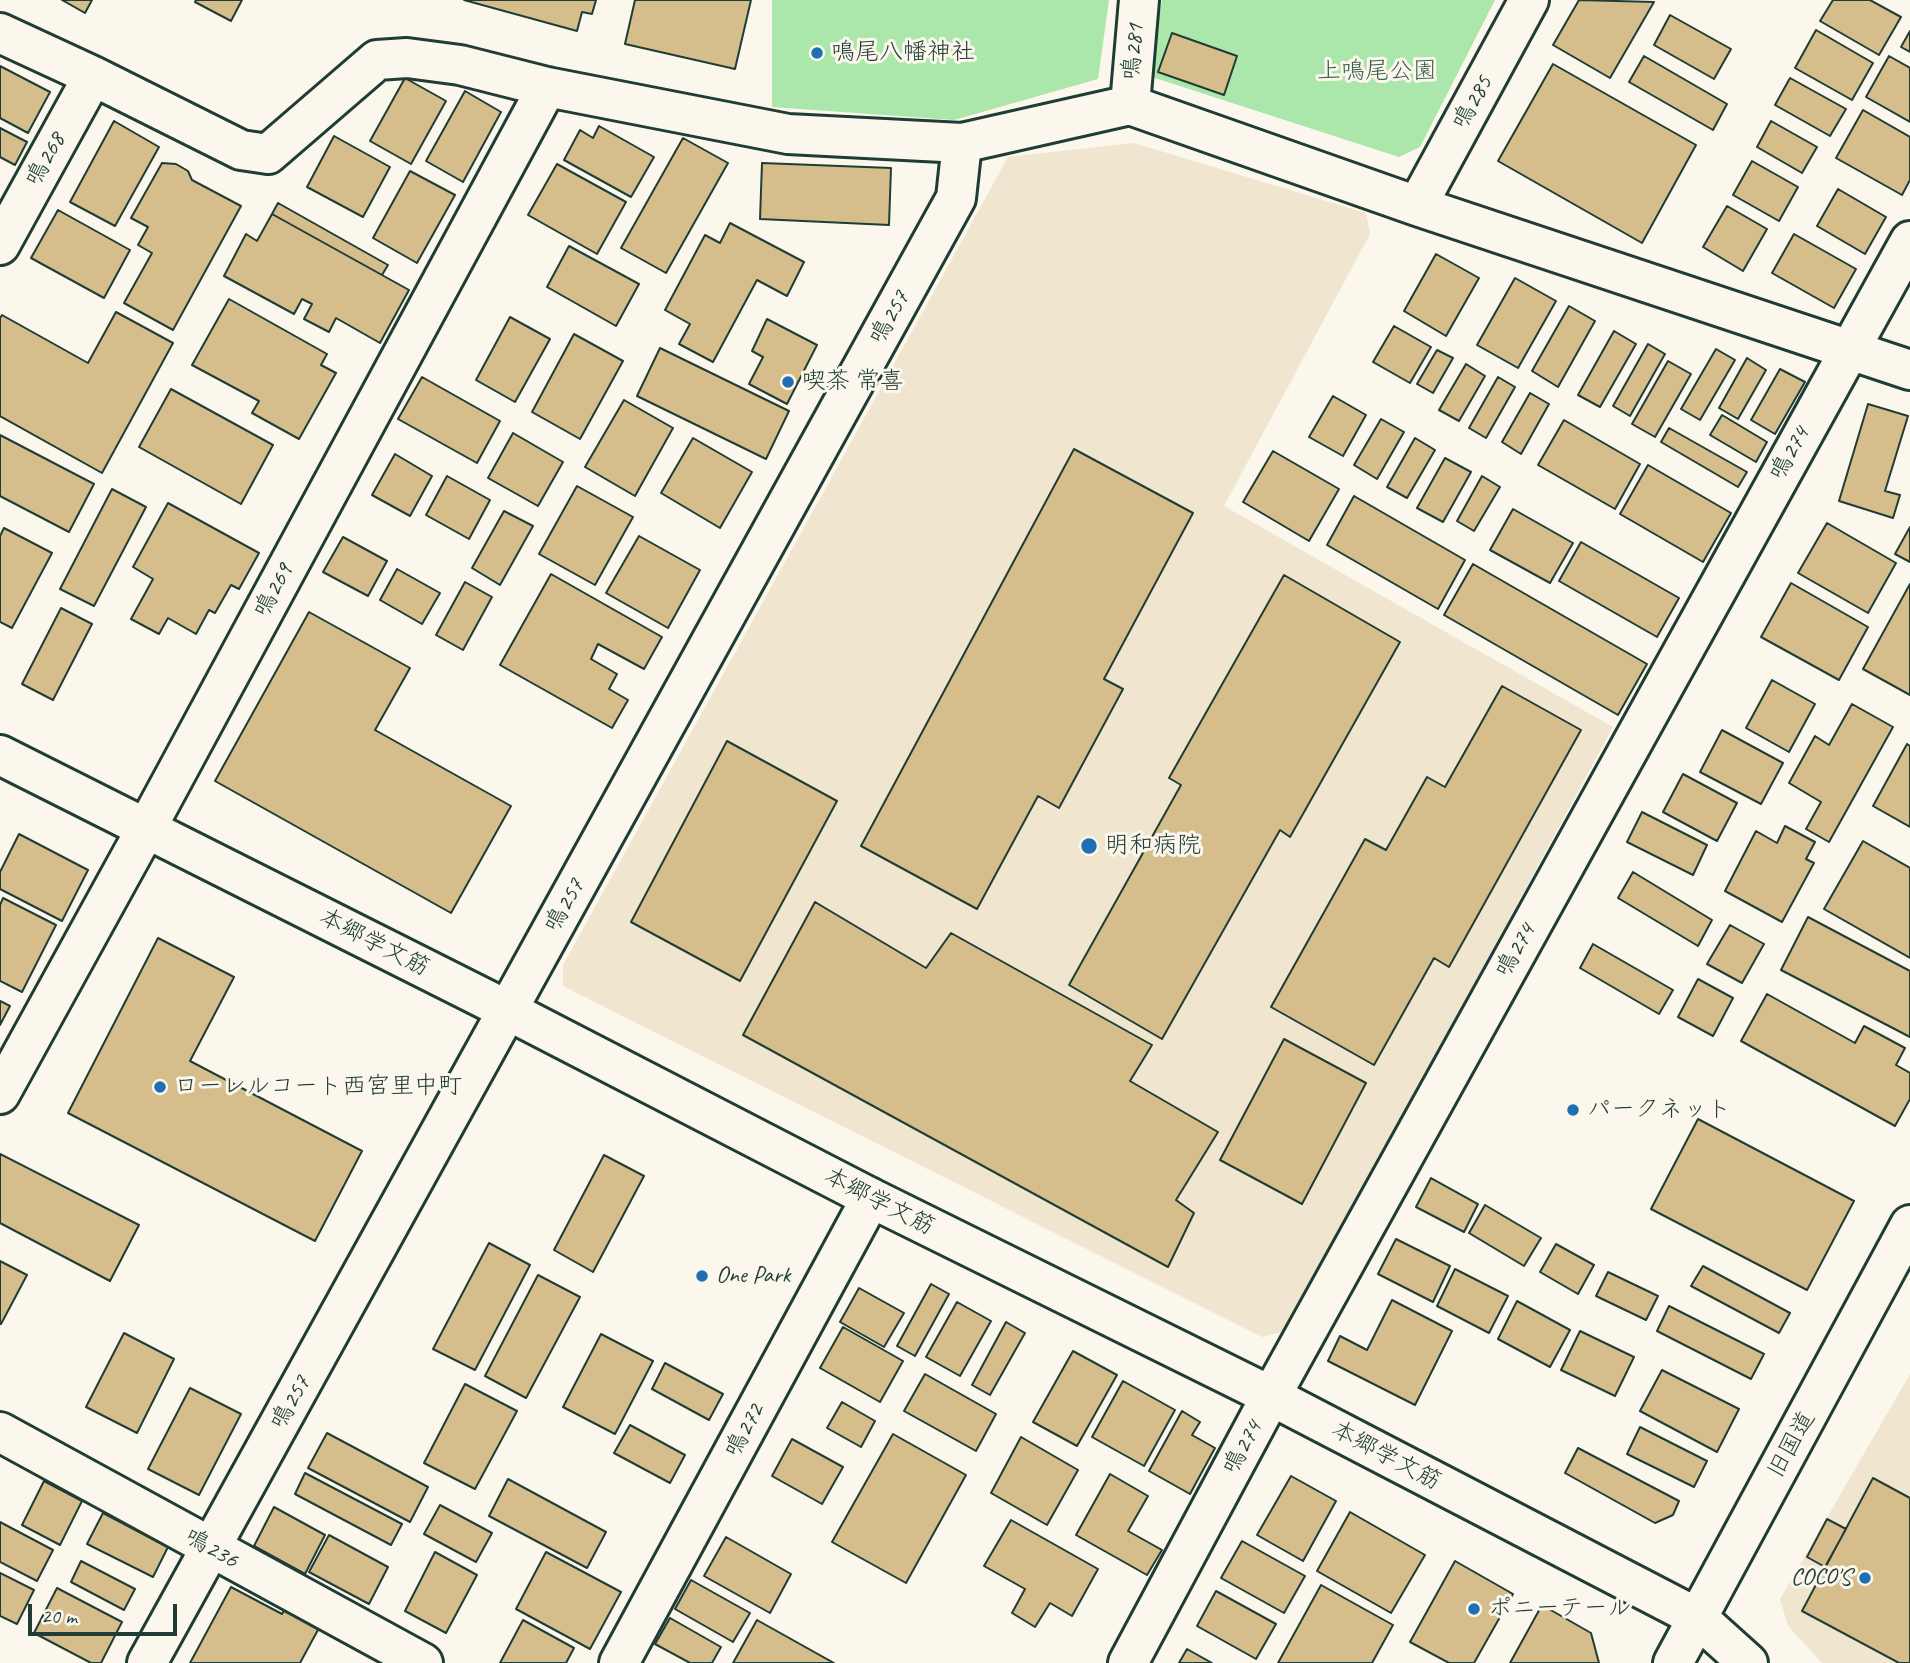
<!DOCTYPE html>
<html>
<head>
<meta charset="utf-8">
<style>
  body { margin:0 }
  #map { position:relative; width:1910px; height:1663px; overflow:hidden; background:#fbf7ec; font-family:Caveat,sans-serif }
  canvas { display:block }
  .scale { position:absolute; left:28px; top:1604px; width:149px; height:32px; box-sizing:border-box; border:4px solid #1f3d34; border-top:0; padding-left:9px; font-size:21px; line-height:24px; white-space:nowrap; color:#1f3d34; -webkit-text-stroke:5px #fbf7ec; paint-order:stroke }
</style>
</head>
<body>
<div id="map">
<canvas width="1910" height="1663"></canvas>
<div class="scale">20 m</div>
</div>
<script>
const g = document.querySelector('canvas').getContext('2d');
g.lineJoin = 'round';
function fillPath(path, color) { g.fillStyle = color; g.fill(path, 'evenodd'); }
const shape = rows => new Path2D(rows.map(r => 'M' + r).join(''));
function strokePath(path, color, width, dash) { g.strokeStyle = color; g.lineWidth = width; g.lineCap = dash ? 'butt' : 'round'; g.setLineDash(dash || []); g.stroke(path); }
function write(font, color, halo, rows, align = 'center') {
  g.font = font + ' Caveat,"Klee One",sans-serif'; g.lineWidth = 6; g.setLineDash([]); g.textBaseline = 'middle'; g.strokeStyle = halo; g.fillStyle = color; for (const [text, x, y, turn = 0] of rows) {
    g.save(); g.translate(x, y); g.rotate((+turn || 0) * Math.PI / 180); g.textAlign = isNaN(turn) ? turn : align; if (halo) g.strokeText(text, 0, 0); g.fillText(text, 0, 0); g.restore();
  }
}
fillPath(shape([
  [1134,143,1366,213,1370,234,1224,506,1613,727,1286,1331,1262,1337,563,986,563,965,1008,157],
  [1910,1374,1910,1663,1822,1663,1788,1626,1780,1599]
]), '#f0e6cf');
fillPath(shape([
  [772,0,1109,0,1098,79,954,120,772,107],
  [1162,0,1495,0,1420,147,1399,157,1155,78,1150,63]
]), '#abe6ab');
const building = shape([
  [62,0,92,0,85,13,62,0],
  [196,0,242,0,231,21,195,2,196,0],
  [464,0,596,0,592,14,582,12,577,31,464,0],
  [635,0,751,0,735,69,625,44,635,0],
  [1579,0,1654,2,1610,78,1553,45,1579,0],
  [1833,0,1870,0,1901,17,1879,55,1820,21,1833,0],
  [1670,15,1731,49,1714,79,1654,45,1670,15],
  [1816,30,1873,63,1852,100,1795,68,1816,30],
  [1910,31,1910,52,1901,47,1910,31],
  [1172,33,1237,56,1224,95,1158,72,1172,33],
  [1644,56,1727,104,1713,130,1629,82,1644,56],
  [1889,56,1910,68,1910,122,1866,97,1889,56],
  [1553,64,1696,145,1642,243,1498,161,1553,64],
  [0,66,50,92,28,133,0,118,0,66],
  [405,78,446,101,411,164,370,141,405,78],
  [1790,78,1846,109,1830,136,1775,105,1790,78],
  [465,91,501,112,463,182,426,161,465,91],
  [1863,110,1910,137,1910,180,1902,195,1836,158,1863,110],
  [114,121,159,147,115,226,70,202,114,121],
  [1771,121,1817,147,1802,173,1757,147,1771,121],
  [599,126,654,157,631,197,564,160,580,130,593,138,599,126],
  [0,128,27,142,15,165,0,157,0,128],
  [334,136,390,167,363,217,307,187,334,136],
  [683,138,728,163,666,273,621,248,683,138],
  [1752,161,1798,187,1779,221,1733,195,1752,161],
  [162,163,176,164,188,171,192,180,241,206,173,330,124,303,152,253,138,245,148,227,131,218,162,163],
  [762,163,891,168,889,225,760,219,762,163],
  [557,164,626,202,597,254,528,215,557,164],
  [410,171,455,195,417,263,373,238,410,171],
  [1838,189,1886,217,1865,254,1817,226,1838,189],
  [278,203,388,265,382,275,272,214,278,203],
  [1727,206,1767,229,1743,271,1703,247,1727,206],
  [58,210,130,250,104,298,31,258,58,210],
  [272,214,409,290,380,343,336,318,329,332,304,319,312,304,302,299,294,314,224,276,246,234,257,241,272,214],
  [730,223,804,262,787,296,757,280,713,362,679,344,690,324,665,310,705,235,720,243,730,223],
  [1794,234,1856,269,1834,308,1772,273,1794,234],
  [569,246,639,284,616,326,547,287,569,246],
  [1436,254,1479,278,1446,336,1404,311,1436,254],
  [1515,278,1556,301,1518,368,1477,345,1515,278],
  [229,299,327,354,321,365,336,373,299,439,252,413,259,401,192,365,229,299],
  [1569,306,1595,321,1558,387,1532,371,1569,306],
  [116,312,173,343,102,473,0,416,0,318,2,315,88,363,116,312],
  [510,317,550,339,515,402,476,380,510,317],
  [767,319,817,345,787,404,749,384,763,357,752,351,767,319],
  [1394,326,1431,347,1410,383,1373,362,1394,326],
  [1614,331,1636,344,1600,407,1578,395,1614,331],
  [574,334,623,361,580,439,532,412,574,334],
  [1648,344,1665,354,1630,416,1613,406,1648,344],
  [660,348,789,411,766,459,637,396,660,348],
  [1716,349,1735,360,1700,420,1681,409,1716,349],
  [1437,350,1453,358,1433,393,1417,384,1437,350],
  [1747,358,1766,370,1738,419,1719,408,1747,358],
  [1668,361,1691,374,1655,437,1632,424,1668,361],
  [1466,364,1485,376,1459,421,1439,410,1466,364],
  [1780,369,1805,382,1775,434,1751,420,1780,369],
  [422,377,500,421,477,463,398,419,422,377],
  [1498,377,1515,387,1486,438,1469,428,1498,377],
  [171,389,273,445,241,504,139,447,171,389],
  [1530,393,1549,404,1521,454,1502,442,1530,393],
  [1333,396,1366,415,1343,456,1309,437,1333,396],
  [624,400,673,428,635,496,585,467,624,400],
  [1868,404,1908,416,1885,491,1900,495,1893,518,1839,501,1868,404],
  [1722,415,1767,442,1756,462,1710,435,1722,415],
  [1381,419,1404,432,1377,479,1354,465,1381,419],
  [1564,420,1640,464,1615,509,1538,465,1564,420],
  [1669,428,1747,472,1738,487,1661,442,1669,428],
  [513,433,563,462,538,506,488,478,513,433],
  [0,435,94,484,69,532,0,496,0,435],
  [693,438,752,472,720,528,661,493,693,438],
  [1415,438,1435,450,1407,498,1387,487,1415,438],
  [1074,449,1193,513,1104,679,1123,689,1059,808,1038,796,977,909,861,846,1074,449],
  [1273,451,1339,489,1309,541,1243,502,1273,451],
  [395,454,432,476,410,516,372,495,395,454],
  [1445,458,1471,472,1443,522,1417,508,1445,458],
  [1648,465,1731,513,1703,562,1620,514,1648,465],
  [447,476,490,500,469,539,426,515,447,476],
  [1482,476,1500,487,1474,531,1457,521,1482,476],
  [577,486,633,517,595,585,539,554,577,486],
  [112,489,146,507,94,606,60,589,112,489],
  [1354,496,1465,560,1438,609,1327,545,1354,496],
  [168,503,259,553,239,589,231,585,215,613,209,610,196,634,168,618,159,634,131,619,153,579,133,567,168,503],
  [1513,509,1573,543,1550,583,1490,550,1513,509],
  [504,511,533,526,500,585,472,568,504,511],
  [1827,523,1896,563,1868,613,1798,573,1827,523],
  [1910,527,1910,562,1895,554,1910,527],
  [4,528,52,553,12,628,0,622,0,536,4,528],
  [639,536,700,570,668,628,606,593,639,536],
  [343,537,387,561,368,596,323,572,343,537],
  [1581,542,1679,598,1657,637,1559,581,1581,542],
  [1473,564,1647,664,1618,715,1444,615,1473,564],
  [397,569,440,593,422,624,380,600,397,569],
  [551,574,662,637,644,669,598,644,591,659,617,674,609,689,628,700,612,728,500,665,551,574],
  [1284,575,1400,642,1290,837,1280,830,1162,1039,1069,985,1181,785,1169,778,1284,575],
  [465,582,492,597,463,650,436,635,465,582],
  [1791,583,1868,627,1839,680,1761,637,1791,583],
  [1910,584,1910,695,1863,669,1910,584],
  [61,608,92,624,53,700,22,684,61,608],
  [309,612,410,668,375,730,511,806,451,913,215,781,309,612],
  [1772,680,1815,704,1789,752,1746,728,1772,680],
  [1502,686,1581,730,1449,967,1434,958,1374,1065,1271,1007,1365,839,1386,850,1427,777,1445,787,1502,686],
  [1852,704,1893,727,1829,842,1806,829,1821,802,1789,783,1815,736,1829,745,1852,704],
  [1722,730,1783,763,1761,804,1700,772,1722,730],
  [727,741,837,801,740,981,631,922,727,741],
  [1907,744,1910,746,1910,827,1873,806,1907,744],
  [1683,774,1737,803,1717,841,1663,812,1683,774],
  [1642,812,1707,845,1693,875,1627,842,1642,812],
  [1785,826,1815,842,1806,859,1814,863,1782,922,1725,891,1756,831,1777,843,1785,826],
  [19,834,88,870,62,921,0,889,0,872,19,834],
  [1863,841,1910,868,1910,958,1824,909,1863,841],
  [1633,872,1712,920,1698,946,1618,898,1633,872],
  [3,898,56,925,22,992,0,981,0,905,3,898],
  [815,902,926,968,951,933,1152,1045,1130,1081,1218,1132,1176,1200,1194,1213,1168,1267,743,1035,815,902],
  [1808,917,1910,971,1910,1037,1781,970,1808,917],
  [1730,925,1764,944,1742,983,1707,964,1730,925],
  [158,938,234,977,190,1061,362,1151,315,1241,68,1113,158,938],
  [1593,944,1673,990,1659,1014,1580,968,1593,944],
  [1698,979,1733,998,1713,1036,1678,1017,1698,979],
  [1767,994,1855,1043,1864,1026,1905,1048,1896,1065,1910,1073,1910,1099,1895,1126,1741,1041,1767,994],
  [0,1001,10,1006,0,1025,0,1001],
  [1284,1039,1366,1083,1302,1204,1220,1160,1284,1039],
  [1698,1119,1854,1201,1807,1290,1651,1209,1698,1119],
  [0,1154,139,1225,110,1281,0,1223,0,1154],
  [604,1155,644,1176,593,1272,554,1250,604,1155],
  [1431,1178,1478,1204,1464,1232,1416,1207,1431,1178],
  [1485,1205,1541,1238,1524,1266,1469,1233,1485,1205],
  [1396,1239,1450,1266,1433,1302,1378,1274,1396,1239],
  [489,1243,530,1265,475,1370,433,1349,489,1243],
  [1556,1244,1594,1265,1578,1294,1540,1272,1556,1244],
  [0,1261,27,1275,1,1324,0,1324,0,1261],
  [1703,1266,1790,1313,1779,1333,1691,1286,1703,1266],
  [1455,1269,1508,1296,1489,1333,1437,1306,1455,1269],
  [1608,1272,1658,1296,1646,1320,1596,1296,1608,1272],
  [538,1275,580,1297,526,1398,485,1376,538,1275],
  [931,1284,949,1294,915,1356,897,1346,931,1284],
  [859,1288,904,1313,884,1347,840,1322,859,1288],
  [1392,1300,1452,1331,1415,1405,1328,1361,1340,1336,1367,1350,1392,1300],
  [1517,1301,1570,1330,1550,1367,1498,1339,1517,1301],
  [957,1302,991,1321,960,1376,926,1357,957,1302],
  [1669,1306,1764,1354,1751,1379,1657,1331,1669,1306],
  [1006,1322,1025,1333,990,1395,972,1385,1006,1322],
  [843,1327,903,1361,880,1402,820,1368,843,1327],
  [1580,1331,1634,1357,1615,1396,1561,1370,1580,1331],
  [124,1333,174,1359,137,1433,86,1407,124,1333],
  [601,1334,653,1361,615,1434,563,1407,601,1334],
  [1073,1351,1117,1375,1077,1446,1033,1422,1073,1351],
  [665,1363,723,1394,709,1420,652,1389,665,1363],
  [1662,1370,1739,1409,1717,1452,1640,1411,1662,1370],
  [925,1374,996,1414,976,1451,904,1411,925,1374],
  [1123,1381,1175,1410,1144,1466,1092,1437,1123,1381],
  [465,1384,517,1411,475,1489,424,1463,465,1384],
  [190,1388,241,1414,199,1495,148,1469,190,1388],
  [842,1402,875,1421,861,1447,827,1428,842,1402],
  [1182,1411,1200,1422,1192,1435,1215,1448,1190,1494,1149,1471,1182,1411],
  [630,1425,685,1455,670,1483,614,1453,630,1425],
  [1640,1427,1707,1461,1694,1487,1627,1454,1640,1427],
  [327,1433,428,1487,410,1522,308,1468,327,1433],
  [893,1434,966,1475,906,1583,832,1542,893,1434],
  [1021,1437,1078,1470,1047,1525,991,1493,1021,1437],
  [792,1439,843,1467,822,1504,772,1476,792,1439],
  [1578,1448,1679,1501,1673,1515,1655,1523,1565,1473,1578,1448],
  [305,1473,402,1524,391,1545,295,1494,305,1473],
  [1110,1474,1148,1496,1128,1531,1162,1550,1147,1575,1076,1535,1110,1474],
  [1291,1476,1336,1501,1303,1561,1257,1535,1291,1476],
  [1873,1478,1910,1498,1910,1663,1899,1663,1802,1611,1873,1478],
  [508,1479,606,1532,587,1568,489,1516,508,1479],
  [44,1481,82,1501,60,1545,22,1525,44,1481],
  [440,1505,492,1533,476,1562,424,1534,440,1505],
  [274,1507,325,1535,305,1574,254,1546,274,1507],
  [1350,1512,1425,1555,1391,1613,1317,1571,1350,1512],
  [103,1513,168,1547,153,1577,87,1544,103,1513],
  [1827,1519,1846,1529,1825,1567,1807,1557,1827,1519],
  [1011,1520,1098,1569,1072,1616,1050,1603,1035,1627,1012,1613,1025,1589,984,1566,1011,1520],
  [0,1522,53,1550,37,1581,0,1562,0,1522],
  [329,1535,388,1567,369,1604,309,1572,329,1535],
  [726,1537,791,1574,770,1613,704,1576,726,1537],
  [1242,1541,1305,1576,1284,1613,1221,1578,1242,1541],
  [435,1552,477,1575,446,1633,405,1611,435,1552],
  [546,1552,621,1592,590,1649,516,1609,546,1552],
  [81,1561,135,1589,124,1610,71,1582,81,1561],
  [1455,1561,1513,1594,1474,1663,1449,1663,1410,1642,1455,1561],
  [0,1573,34,1590,17,1624,0,1616,0,1573],
  [691,1580,750,1613,733,1642,675,1609,691,1580],
  [1321,1585,1393,1625,1372,1663,1278,1663,1321,1585],
  [231,1587,282,1614,285,1609,319,1628,300,1663,190,1663,231,1587],
  [57,1588,122,1622,101,1663,91,1663,34,1633,57,1588],
  [1216,1591,1276,1624,1256,1659,1197,1626,1216,1591],
  [1542,1605,1591,1633,1599,1663,1510,1663,1542,1605],
  [670,1618,721,1647,712,1663,690,1663,655,1644,670,1618],
  [523,1620,574,1648,566,1663,500,1663,523,1620],
  [757,1620,834,1663,733,1663,757,1620],
  [1187,1649,1212,1663,1179,1663,1187,1649]
]);
fillPath(building, '#d5bd8c');
strokePath(building, '#1f3d34', 2);
const minor = shape([
  [0,33,93,76,241,150,268,154,377,60,407,58,460,65,547,87,788,134,962,143,1130,105,1417,206,1910,370],
  [1130,105,1139,0],
  [1417,206,1529,0],
  [0,245,93,76],
  [0,1094,146,829,547,87],
  [0,1432,423,1663],
  [619,1663,871,1198],
  [1128,1663,1271,1396,1910,241]
]);
const tertiary = shape([
  [0,755,507,1010,871,1198,1271,1396,1698,1618,1748,1663],
  [147,1663,956,198,962,143],
  [1673,1663,1910,1225]
]);
strokePath(minor, '#1f3d34', 44);
strokePath(tertiary, '#1f3d34', 44);
strokePath(minor, '#fbf7ec', 38);
strokePath(tertiary, '#fbf7ec', 38);
for (const [x, y, r, color] of [
  [817,53,7,"#1f6fb2"],
  [788,382,7,"#1f6fb2"],
  [1089,846,9,"#1f6fb2"],
  [160,1087,7,"#1f6fb2"],
  [1573,1110,7,"#1f6fb2"],
  [702,1276,7,"#1f6fb2"],
  [1865,1578,7,"#1f6fb2"],
  [1474,1609,7,"#1f6fb2"]
]) { const dot = new Path2D(); dot.arc(x, y, r, 0, 2 * Math.PI); g.fillStyle = color; g.fill(dot); strokePath(dot, '#fbf7ec', 2.5); }
write('24px', '#1f3d34', '#fbf7ec', [
  ["鳴281",1134,52,-85],
  ["鳴285",1473,103,-61],
  ["鳴268",46,160,-61],
  ["鳴257",890,318,-61],
  ["鳴274",1790,454,-61],
  ["鳴269",274,591,-62],
  ["鳴257",565,906,-61],
  ["本郷学文筋",374,943,27],
  ["鳴274",1516,951,-61],
  ["本郷学文筋",879,1202,27],
  ["鳴257",291,1403,-61],
  ["鳴272",745,1431,-62],
  ["旧国道",1792,1445,-61],
  ["鳴274",1243,1448,-62],
  ["本郷学文筋",1386,1456,28],
  ["鳴236",211,1549,29]
]);
write('24px', '#1f3d34', '#fbf7ec', [
  ["鳴尾八幡神社",831,53],
  ["喫茶 常喜",802,382],
  ["明和病院",1105,846],
  ["ローレルコート西宮里中町",174,1087],
  ["パークネット",1587,1110],
  ["One Park",716,1276],
  ["COCO'S",1851,1578,"right"],
  ["ポニーテール",1488,1609]
], 'left');
write('24px', '#3b5f4c', '#fbf7ec', [
  ["上鳴尾公園",1377,72]
]);
</script>
</body>
</html>
